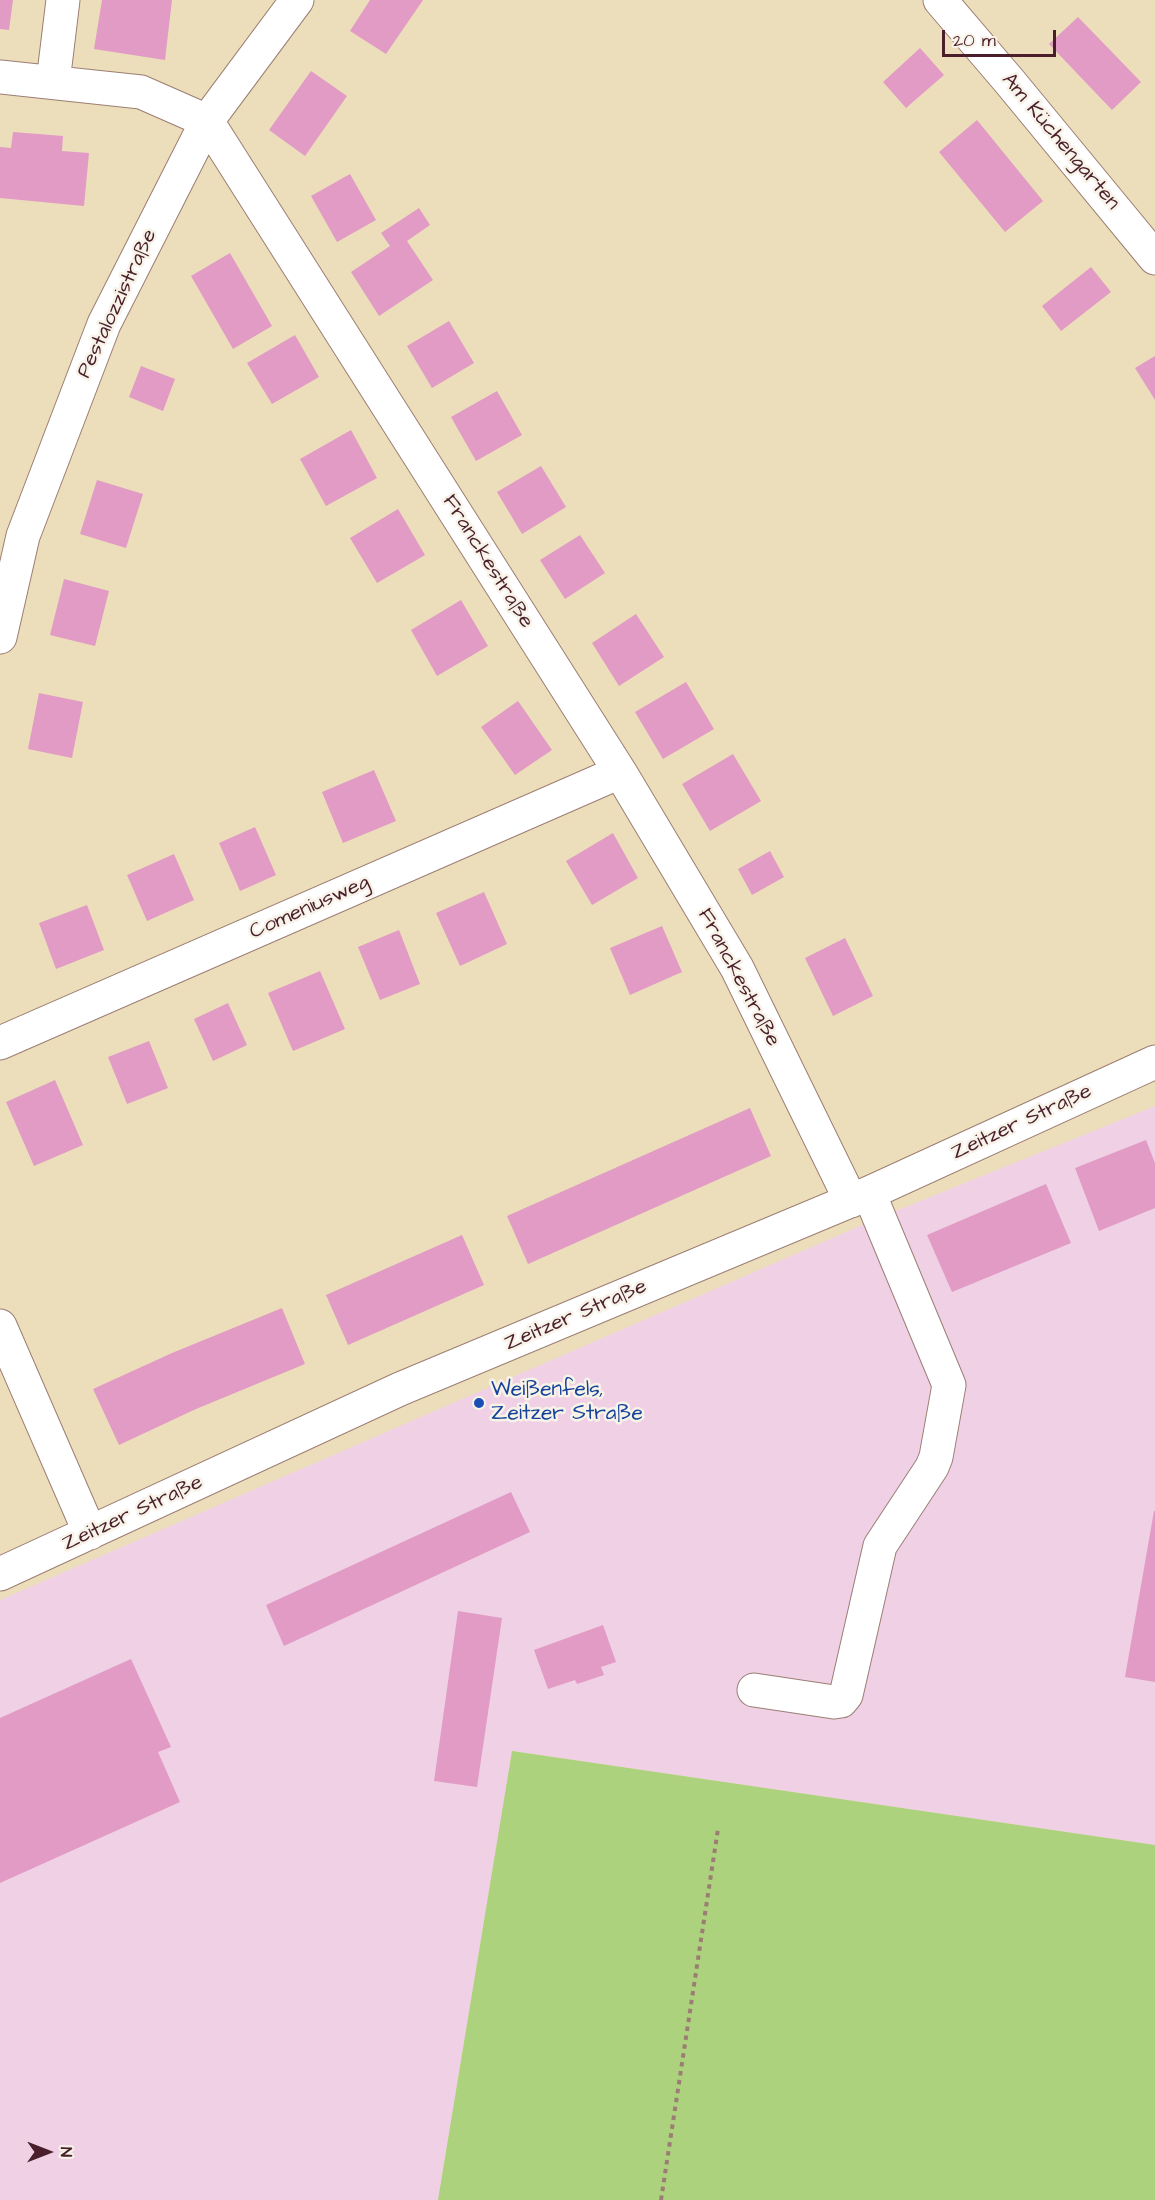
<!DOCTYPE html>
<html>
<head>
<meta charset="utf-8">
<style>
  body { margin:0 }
  #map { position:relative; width:1155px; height:2200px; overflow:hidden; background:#ecdebb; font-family:"Architects Daughter",sans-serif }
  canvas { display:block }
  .north { position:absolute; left:18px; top:2122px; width:60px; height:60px; -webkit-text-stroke:4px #f7f3e8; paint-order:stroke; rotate:90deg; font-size:16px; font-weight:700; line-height:24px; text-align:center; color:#4a1f2b }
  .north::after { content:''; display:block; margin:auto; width:21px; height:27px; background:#4a1f2b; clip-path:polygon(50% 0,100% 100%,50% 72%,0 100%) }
  .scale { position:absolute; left:942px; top:30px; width:114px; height:27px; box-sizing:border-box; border:3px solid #4a1f2b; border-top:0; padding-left:8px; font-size:18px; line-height:21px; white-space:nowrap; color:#4a1f2b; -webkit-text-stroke:4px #f7f3e8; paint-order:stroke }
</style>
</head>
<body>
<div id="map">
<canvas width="1155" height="2200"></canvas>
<div class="north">N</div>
<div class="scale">20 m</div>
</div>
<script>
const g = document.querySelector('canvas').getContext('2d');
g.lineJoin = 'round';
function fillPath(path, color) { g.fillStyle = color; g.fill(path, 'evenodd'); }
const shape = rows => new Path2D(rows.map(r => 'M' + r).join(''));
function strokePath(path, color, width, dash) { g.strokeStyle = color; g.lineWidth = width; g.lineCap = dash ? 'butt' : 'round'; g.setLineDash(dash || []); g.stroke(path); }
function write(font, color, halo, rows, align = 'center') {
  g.font = font + ' "Architects Daughter",sans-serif'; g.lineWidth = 5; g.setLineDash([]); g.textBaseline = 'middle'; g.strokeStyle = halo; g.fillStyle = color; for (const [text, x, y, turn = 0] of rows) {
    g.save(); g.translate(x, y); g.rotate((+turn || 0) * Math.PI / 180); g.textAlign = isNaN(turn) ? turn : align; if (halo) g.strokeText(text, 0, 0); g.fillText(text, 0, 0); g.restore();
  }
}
fillPath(shape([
  [1155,1106,1155,1845,512,1751,438,2200,0,2200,0,1600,876,1219]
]), '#f0d0e5');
fillPath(shape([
  [512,1751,1155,1845,1155,2200,438,2200]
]), '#acd27d');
fillPath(shape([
  [0,0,13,0,9,30,0,29],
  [102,0,172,0,165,60,94,49],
  [370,0,423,0,386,54,350,31],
  [1078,17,1141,82,1112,110,1049,44],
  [920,48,944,75,906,108,883,82],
  [311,71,347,96,305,156,269,130],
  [977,120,1043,201,1005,232,939,152],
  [13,132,63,136,62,151,89,153,84,206,0,198,0,147,11,148],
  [350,174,376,220,337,242,311,196],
  [419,208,430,225,407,241,433,280,379,316,351,272,390,246,381,233],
  [230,253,272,326,233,349,191,276],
  [1091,267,1111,292,1061,331,1042,306],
  [449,321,474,363,432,388,407,346],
  [295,335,319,377,272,404,247,363],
  [1155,356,1155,400,1135,368],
  [141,366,175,379,163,411,129,397],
  [497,391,522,435,476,461,451,417],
  [351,430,377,478,326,506,300,459],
  [541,466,566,507,522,534,497,492],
  [97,480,143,494,126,548,80,534],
  [398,509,425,555,377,583,350,538],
  [580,535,605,573,565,599,540,560],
  [64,579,109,591,95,646,50,635],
  [461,600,488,646,437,676,411,630],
  [636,614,664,657,619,686,592,643],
  [686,682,714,729,663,759,635,712],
  [39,693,83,702,72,758,28,749],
  [518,701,552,750,515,775,481,727],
  [733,754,761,801,710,831,682,784],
  [374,770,396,821,343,843,322,792],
  [255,827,276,875,240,891,219,843],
  [613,833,638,878,592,905,566,861],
  [770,851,784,877,752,895,738,869],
  [174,854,194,900,147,921,127,875],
  [484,892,507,944,460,966,436,913],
  [87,905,104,950,56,969,39,923],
  [662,926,682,972,630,995,610,948],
  [399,930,420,984,380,1000,358,947],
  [845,938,873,996,833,1016,805,958],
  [320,971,345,1029,293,1051,268,993],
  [228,1003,247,1045,213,1061,194,1019],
  [149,1041,168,1088,127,1104,108,1057],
  [55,1080,83,1145,34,1166,6,1102],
  [750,1108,771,1156,528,1264,507,1216],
  [1146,1140,1155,1163,1155,1208,1099,1231,1075,1168],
  [1046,1184,1071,1243,952,1292,927,1235],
  [462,1235,484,1285,348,1345,326,1295],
  [282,1308,305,1364,196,1409,119,1445,93,1389,172,1353],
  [511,1492,530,1532,284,1646,266,1605],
  [1154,1511,1155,1511,1155,1682,1125,1677],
  [458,1611,502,1618,477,1787,434,1781],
  [603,1625,616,1662,601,1667,604,1675,577,1684,575,1680,548,1689,534,1650],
  [131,1659,171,1747,158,1752,180,1802,0,1883,0,1718]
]), '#e19bc4');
const minor = shape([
  [940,0,1010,82,1155,258],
  [0,77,141,92,207,121,620,772,737,968,851,1201],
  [53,82,63,0],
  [0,637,23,536,104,324,207,121,297,0],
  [0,1043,620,772],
  [0,1326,90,1533],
  [0,1574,400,1389,869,1193,1155,1062],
  [754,1690,834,1702,841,1701,846,1695,880,1546,932,1467,936,1457,949,1385,869,1193]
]);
strokePath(minor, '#9b7e73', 35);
strokePath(shape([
  [661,2200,718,1829]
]), '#9b7e73', 4, [4.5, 4.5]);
strokePath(minor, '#fff', 33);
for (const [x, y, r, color] of [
  [479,1403,6,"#1a4fb4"]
]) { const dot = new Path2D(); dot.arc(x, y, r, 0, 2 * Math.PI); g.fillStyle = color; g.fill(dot); strokePath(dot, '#f7f3e8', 2); }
write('21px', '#4a1f2b', '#f7f3e8', [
  ["Am Küchengarten",1060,142,50],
  ["Pestalozzistraße",118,304,-65],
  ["Franckestraße",487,562,58],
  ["Comeniusweg",310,908,-24],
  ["Franckestraße",738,978,62],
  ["Zeitzer Straße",1022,1123,-25],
  ["Zeitzer Straße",576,1316,-23],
  ["Zeitzer Straße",133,1514,-25]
]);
write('21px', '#164399', '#f7f3e8', [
  ["Weißenfels,",491,1391],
  ["Zeitzer Straße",491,1415]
], 'left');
</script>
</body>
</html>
